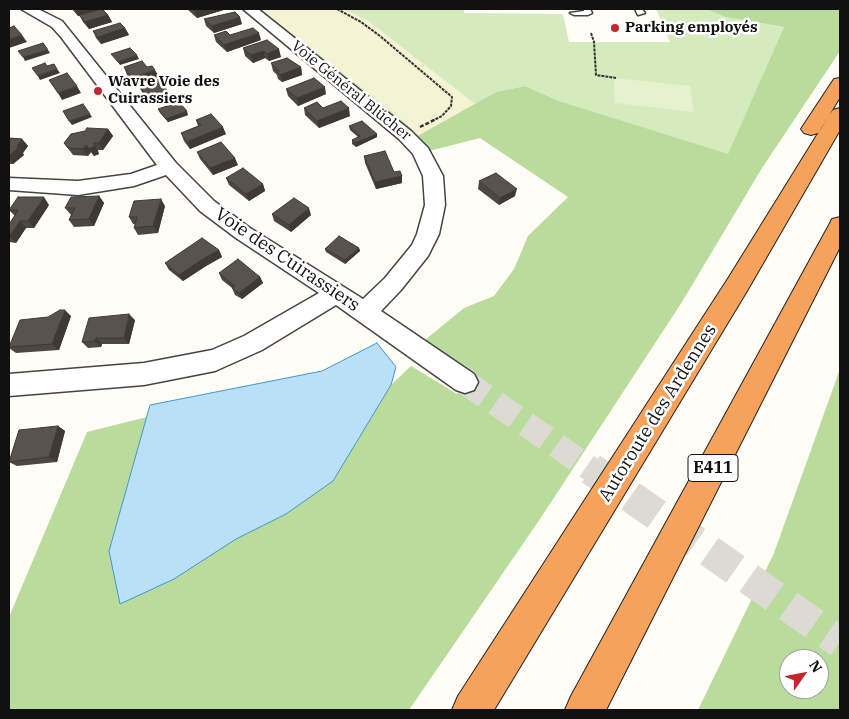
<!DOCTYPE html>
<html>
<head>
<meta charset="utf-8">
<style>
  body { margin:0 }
  #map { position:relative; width:849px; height:719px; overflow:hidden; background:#fffdf5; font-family:"IBM Plex Serif",serif }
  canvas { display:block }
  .frame { position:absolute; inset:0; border:10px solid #111; pointer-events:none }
  .north { position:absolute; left:779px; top:649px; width:50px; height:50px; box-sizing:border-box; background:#fff; border:1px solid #a0a0a0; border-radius:50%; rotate:57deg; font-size:14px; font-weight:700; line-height:20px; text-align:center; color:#111 }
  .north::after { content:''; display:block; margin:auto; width:18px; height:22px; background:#c4262e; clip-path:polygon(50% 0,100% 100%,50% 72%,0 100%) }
</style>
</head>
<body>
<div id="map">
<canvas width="849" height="719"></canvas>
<div class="frame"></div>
<div class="north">N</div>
</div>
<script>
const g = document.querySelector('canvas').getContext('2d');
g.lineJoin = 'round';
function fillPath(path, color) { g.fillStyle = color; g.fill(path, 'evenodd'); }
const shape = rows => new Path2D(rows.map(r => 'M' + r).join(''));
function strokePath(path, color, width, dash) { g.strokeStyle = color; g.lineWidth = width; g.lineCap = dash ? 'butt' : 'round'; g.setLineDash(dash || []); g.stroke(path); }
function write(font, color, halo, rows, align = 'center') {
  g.font = font + ' "IBM Plex Serif",serif'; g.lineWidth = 5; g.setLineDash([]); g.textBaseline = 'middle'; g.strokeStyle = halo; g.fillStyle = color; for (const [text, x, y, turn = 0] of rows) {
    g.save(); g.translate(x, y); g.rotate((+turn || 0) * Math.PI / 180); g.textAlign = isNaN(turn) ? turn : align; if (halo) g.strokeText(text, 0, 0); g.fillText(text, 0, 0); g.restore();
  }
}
fillPath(shape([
  [260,9,343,9,367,20,475,104,419,135,389,109]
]), '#f6f3d4');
fillPath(shape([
  [256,9,260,9,389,109,419,135,414,138],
  [343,9,464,9,464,13,563,14,569,42,670,42,656,9,705,9,726,17,784,27,728,155,559,101,525,86,496,92,475,104,367,20]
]), '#d5ebbd');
fillPath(shape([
  [705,9,840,9,840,51,762,168,682,302,542,516,409,710,9,710,9,617,87,432,147,417,109,551,236,539,286,514,333,481,391,385,411,366,457,394,476,373,425,340,464,308,494,296,514,269,528,236,568,197,480,138,429,151,414,138,496,92,525,86,559,101,728,154,784,27,726,17],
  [840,369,840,710,698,710,774,553],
  [789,659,819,659,819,689,789,689]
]), '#b9dc9c');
fillPath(shape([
  [614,78,690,86,694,112,615,103]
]), '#e6f2cf');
const water = shape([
  [377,343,396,367,391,385,333,481,286,514,236,539,174,579,120,604,109,551,150,405,322,371,377,343]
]);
fillPath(water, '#b9e0f7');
strokePath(water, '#3f96cf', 1);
strokePath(shape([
  [465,382,592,470]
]), '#dbdad3', 25, [25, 12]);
strokePath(shape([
  [591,469,840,642]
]), '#dbdad3', 32, [32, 16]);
const lane = shape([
  [584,9,590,9,592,13,588,15,574,15,570,13,584,11,584,9],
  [635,9,642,9,645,13,638,15,635,9]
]);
const street = shape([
  [21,9,38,9,62,21,176,163,214,201,250,228,363,299,385,278,412,245,417,234,425,205,423,176,413,154,399,139,243,9,258,9,411,131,428,148,443,176,445,205,439,234,428,256,401,290,381,311,474,374,478,382,474,390,465,393,456,390,336,305,262,350,215,371,144,385,9,396,9,374,144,363,212,350,244,336,319,293,236,238,200,211,166,175,134,186,78,195,9,190,9,178,78,181,131,174,157,165,61,37,52,27,21,9]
]);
const highway = shape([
  [840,78,840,97,821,129,818,133,811,135,804,133,801,129,834,79,840,78],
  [840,108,840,130,747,291,494,710,452,710,458,696,729,277,830,114,833,110,840,108],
  [840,217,840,247,606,710,565,710,571,696,829,225,832,219,840,217]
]);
strokePath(lane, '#444', 3);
strokePath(street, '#444', 3);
strokePath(highway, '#222', 2);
strokePath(shape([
  [337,9,361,22,380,36,452,97,451,106,442,116,432,121],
  [591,33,594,42,596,75,616,78]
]), '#333', 2, [3, 1]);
strokePath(shape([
  [420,127,434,120]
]), '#333', 2.5, [4, 2]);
fillPath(lane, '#fff');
fillPath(street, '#fff');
fillPath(highway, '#f5a25d');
fillPath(shape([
  [72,9,104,9,103,9,108,15,112,22,89,29,83,22,80,16,78,16],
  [187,9,227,9,197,18],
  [204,19,242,24,214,33,206,26],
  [125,28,129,35,101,44,96,38,93,31],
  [214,35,261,40,227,52,216,42],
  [267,40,281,57,269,61,265,58,253,63,245,56,243,48],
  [271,63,301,67,302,75,282,82,278,79,277,75,273,71],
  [124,67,147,67,159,77,136,85,127,75],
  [138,85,170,97,152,104,142,92],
  [286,89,326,94,298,106,288,96],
  [304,108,323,108,350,116,319,128,305,115],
  [158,109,188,115,168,122,160,113],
  [196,120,226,134,190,149,184,141,181,133,198,126],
  [349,126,377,134,377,137,356,147,352,144,352,140,358,137,350,130],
  [108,129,113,136,103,150,98,150,99,154,94,156,91,152,88,156,73,155,64,143],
  [9,138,22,139,28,146,23,153,24,155,13,164,9,164],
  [197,152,238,165,213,175,200,159],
  [364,156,402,176,402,183,376,189,365,163],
  [226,178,263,184,265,191,249,201,229,185],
  [479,181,515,196,499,205,478,189],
  [99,196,104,203,94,226,74,227,69,220,71,215,65,208],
  [49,205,34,228,26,228,16,243,9,242,9,223,10,223,15,216,9,210],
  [165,206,158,233,138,235,134,228,135,224,133,224,129,217],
  [272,214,311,215,291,232,274,221],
  [359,248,360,251,345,264,326,252,325,249],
  [219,250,222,257,206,266,183,281,169,270,165,263],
  [219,273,260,277,263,283,242,299,235,295,232,288,222,280],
  [71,316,59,350,16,353,9,348,9,346],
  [135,320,129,344,102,344,101,347,88,348,82,342],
  [58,426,65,431,57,462,17,466,9,462]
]), '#4d4742');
fillPath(shape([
  [75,9,104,9,78,16],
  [203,9,227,9,197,18,195,11],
  [108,15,112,22,89,29,85,22],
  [240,17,242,24,214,33,212,26],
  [125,28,129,35,101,44,98,37],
  [259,33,261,40,227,52,224,45],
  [22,35,27,42,9,48,9,39],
  [279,49,281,57,269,61,267,54],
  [48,50,50,53,25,61,23,57],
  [264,51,265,58,253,63,251,55],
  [137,55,139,59,120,65,118,62],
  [301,67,302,75,282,82,280,75],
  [57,69,60,73,40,80,38,76],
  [155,70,159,77,136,85,132,78],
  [77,86,81,93,62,100,58,93],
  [325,87,326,94,298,106,297,98],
  [167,90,170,97,152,104,148,97],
  [349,108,350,116,319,128,317,121],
  [187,111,188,115,168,122,166,119],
  [90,114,92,117,72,125,69,121],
  [223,127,226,134,190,149,187,142],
  [108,129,113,136,103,150,99,143],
  [377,134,377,137,356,147,355,143],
  [22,139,28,146,23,153,17,146],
  [93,143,99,154,94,156,89,149],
  [86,145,91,152,88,156,83,149],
  [18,148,24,155,13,164,9,159,9,156],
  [235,158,238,165,213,175,210,168],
  [402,176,402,183,376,189,375,182],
  [263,184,265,191,249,201,246,194],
  [517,189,515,196,499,205,500,198],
  [99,196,104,203,94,226,89,219],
  [44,197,49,205,34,228,28,221],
  [161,199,165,206,158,233,153,226],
  [309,208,311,215,291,232,289,225],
  [20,221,26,228,16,243,10,236],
  [359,248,360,251,345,264,345,260],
  [219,250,222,257,206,266,183,281,179,275,203,259],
  [260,277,263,283,242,299,239,293],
  [65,310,71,316,59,350,52,344],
  [129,314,135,320,129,344,124,338],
  [96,338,102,344,101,347,95,341],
  [58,426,65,431,57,462,49,457]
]), '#3f3936');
const building = shape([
  [102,9,108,15,85,22,79,15,102,9],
  [192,9,203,9,195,11,192,9],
  [235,12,240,17,212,26,204,19,235,12],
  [120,23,125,28,98,37,93,31,120,23],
  [14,26,22,35,9,39,9,28,14,26],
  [253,28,259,33,224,45,214,35,226,31,230,35,253,28],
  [267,40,279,49,267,54,264,51,251,55,243,48,267,40],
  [43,43,48,50,23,57,18,51,43,43],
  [130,48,137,55,118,62,111,54,130,48],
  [287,58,301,67,280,75,277,72,279,71,271,63,287,58],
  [142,61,147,67,152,66,155,70,132,78,124,67,142,61],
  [45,63,47,66,54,64,57,69,38,76,32,68,45,63],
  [67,73,77,86,58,93,49,80,67,73],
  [314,78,325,87,297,98,286,89,314,78],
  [157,79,167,90,148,97,138,85,157,79],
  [341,101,349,108,317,121,304,108,317,102,323,108,341,101],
  [179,102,187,111,166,119,158,109,179,102],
  [83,104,90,114,69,121,63,111,83,104],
  [211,114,223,127,187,142,181,133,201,125,196,120,211,114],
  [362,121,377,134,355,143,352,140,360,136,349,126,362,121],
  [87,128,108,129,99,143,93,143,95,146,89,149,86,145,83,149,68,148,64,143,71,134,85,131,87,128],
  [9,138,22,139,17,146,18,148,9,156,9,138],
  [221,142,235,158,210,168,197,152,221,142],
  [385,151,394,172,400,171,402,176,375,182,364,156,385,151],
  [243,168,263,184,246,194,226,178,243,168],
  [496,173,517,189,500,198,479,181,496,173],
  [99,196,89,219,69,220,75,208,65,208,71,197,99,196],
  [18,197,44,197,28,221,20,221,10,236,9,236,9,223,10,223,18,210,9,210,18,197],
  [294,198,309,208,289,225,272,214,294,198],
  [161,199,153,226,134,228,137,217,129,217,134,201,161,199],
  [339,236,359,248,345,260,325,249,339,236],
  [202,238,219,250,203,259,179,275,165,263,202,238],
  [238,259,260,277,239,293,232,288,235,286,219,273,238,259],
  [60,310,65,310,52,344,9,347,20,320,48,317,60,310],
  [129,314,124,338,96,338,95,341,82,342,89,318,129,314],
  [58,426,49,457,9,462,19,430,58,426]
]);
fillPath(building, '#5a524d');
strokePath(building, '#3f3936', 1);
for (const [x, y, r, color] of [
  [615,28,5,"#c4262e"],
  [98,91,5,"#c4262e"]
]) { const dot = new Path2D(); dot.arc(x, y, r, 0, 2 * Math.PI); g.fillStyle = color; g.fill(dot); strokePath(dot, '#fff', 2); }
write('bold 15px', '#111', '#fff', [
  ["Parking employés",625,28],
  ["Wavre Voie des",108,82],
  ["Cuirassiers",108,99]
], 'left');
write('15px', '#111', '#fff', [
  ["Voie Général Blücher",351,91,39]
]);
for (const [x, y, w] of [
  [713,468,50]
]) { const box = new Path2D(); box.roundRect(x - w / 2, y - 13.5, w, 27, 4); g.fillStyle = '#fff'; g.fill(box); strokePath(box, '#111', 1); }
write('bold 16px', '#111', null, [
  ["E411",713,468]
]);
write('18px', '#111', '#fff', [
  ["Voie des Cuirassiers",287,260,34],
  ["Autoroute des Ardennes",658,413,-58]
]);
</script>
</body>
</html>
